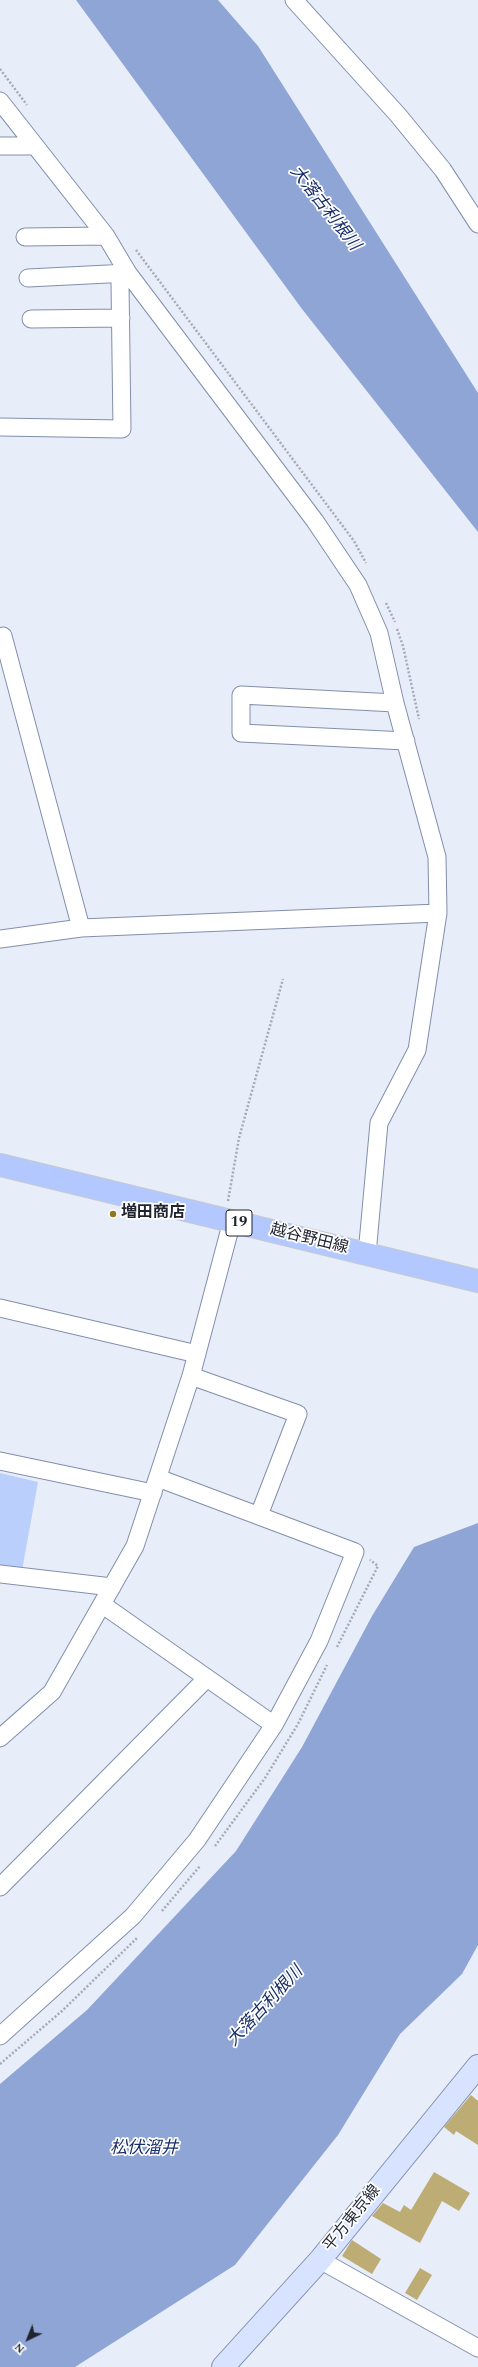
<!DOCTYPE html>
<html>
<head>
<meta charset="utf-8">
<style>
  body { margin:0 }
  #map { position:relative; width:478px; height:2367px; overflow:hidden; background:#e7edf9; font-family:Spectral,serif }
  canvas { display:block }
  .north { position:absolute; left:8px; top:2319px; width:40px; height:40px; -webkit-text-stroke:3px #fff; paint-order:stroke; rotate:223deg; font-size:11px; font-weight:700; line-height:16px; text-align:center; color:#1f242f }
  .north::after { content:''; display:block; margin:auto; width:14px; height:18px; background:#1f242f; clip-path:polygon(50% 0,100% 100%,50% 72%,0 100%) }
</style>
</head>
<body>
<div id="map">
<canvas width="478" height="2367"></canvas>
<div class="north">N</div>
</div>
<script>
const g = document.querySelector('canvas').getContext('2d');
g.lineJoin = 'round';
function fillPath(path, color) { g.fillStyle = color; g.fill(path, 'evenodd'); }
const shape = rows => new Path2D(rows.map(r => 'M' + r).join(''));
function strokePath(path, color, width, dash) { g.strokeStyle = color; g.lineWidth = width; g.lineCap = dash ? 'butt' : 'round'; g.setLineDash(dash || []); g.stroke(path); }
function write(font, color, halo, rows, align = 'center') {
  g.font = font + ' Spectral,"Noto Sans JP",serif'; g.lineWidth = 3.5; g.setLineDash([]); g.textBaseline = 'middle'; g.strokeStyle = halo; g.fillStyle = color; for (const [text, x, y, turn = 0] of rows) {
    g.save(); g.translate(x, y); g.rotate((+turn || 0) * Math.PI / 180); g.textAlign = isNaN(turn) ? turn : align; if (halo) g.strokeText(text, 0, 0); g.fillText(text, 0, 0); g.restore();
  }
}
fillPath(shape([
  [0,1473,38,1482,21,1576,0,1574]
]), '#bacffb');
fillPath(shape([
  [76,0,218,0,258,46,478,393,478,532,302,309],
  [478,1523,478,1945,462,1974,400,2034,338,2135,235,2265,75,2367,0,2367,0,2084,87,2010,236,1851,302,1747,372,1616,414,1547]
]), '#8fa5d6');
fillPath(shape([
  [471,2095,478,2101,478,2145,456,2131,454,2135,444,2127],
  [434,2172,470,2193,459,2211,442,2201,420,2243,372,2216,383,2203,400,2212,404,2205,411,2210],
  [352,2240,381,2259,372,2274,342,2256],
  [420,2268,432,2275,417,2300,405,2293]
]), '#beac75');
const minor = shape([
  [294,0,398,115,443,170,478,224],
  [0,101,106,236,128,273,315,521,358,585,379,633,395,703,437,857,438,913,417,1050,379,1123,367,1254],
  [0,146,34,146],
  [25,237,106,236],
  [28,278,128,273],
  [31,319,121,318],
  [0,427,122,429,120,282,128,273],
  [0,637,3,636,81,928],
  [395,703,241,695,241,733,406,741],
  [0,939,81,928,438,913],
  [0,1308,197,1354],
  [191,1376,298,1414,259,1515],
  [0,1461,153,1493],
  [0,1574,112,1587],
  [103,1605,274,1725],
  [0,1738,52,1692,135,1546,191,1376,232,1221],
  [0,1887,206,1679],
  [0,2036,133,1916,197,1840,274,1725,319,1641,355,1552,158,1478],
  [320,2260,478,2348]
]);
const secondary = shape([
  [223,2367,320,2260,478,2066]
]);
const primary = shape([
  [0,1165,478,1281]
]);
strokePath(minor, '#828fab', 19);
strokePath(secondary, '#828fab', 24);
strokePath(primary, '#c9cacd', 24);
strokePath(shape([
  [0,69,27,105],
  [136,250,354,541,366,563],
  [386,603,395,622],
  [397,629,403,646,419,719],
  [228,1201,239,1138,283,979],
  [337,1647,378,1566,370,1560],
  [215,1846,265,1778,298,1724,327,1665],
  [162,1911,200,1866],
  [0,2064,62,2011,137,1938]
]), '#a4aab6', 2.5, [2, 2]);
strokePath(minor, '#fff', 17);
strokePath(secondary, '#d8e4ff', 22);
strokePath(primary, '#b2c8fe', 22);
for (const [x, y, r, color] of [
  [113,1214,4,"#91771d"]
]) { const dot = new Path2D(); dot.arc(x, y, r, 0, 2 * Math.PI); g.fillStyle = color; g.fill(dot); strokePath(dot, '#fff', 1.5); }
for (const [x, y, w] of [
  [239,1223,26]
]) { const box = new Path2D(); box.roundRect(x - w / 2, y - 13, w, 26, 3); g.fillStyle = '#fff'; g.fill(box); strokePath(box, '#1f242f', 1); }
write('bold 15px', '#1f242f', null, [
  ["19",239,1223]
]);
write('bold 16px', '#1f242f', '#fff', [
  ["増田商店",121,1214]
], 'left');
write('16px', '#1f242f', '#fff', [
  ["越谷野田線",309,1240,14],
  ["平方東京線",353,2219,-51]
]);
write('italic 17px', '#192e68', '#fff', [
  ["大落古利根川",324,209,52],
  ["大落古利根川",266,2007,-47],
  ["松伏溜井",144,2150]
]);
</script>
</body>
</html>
